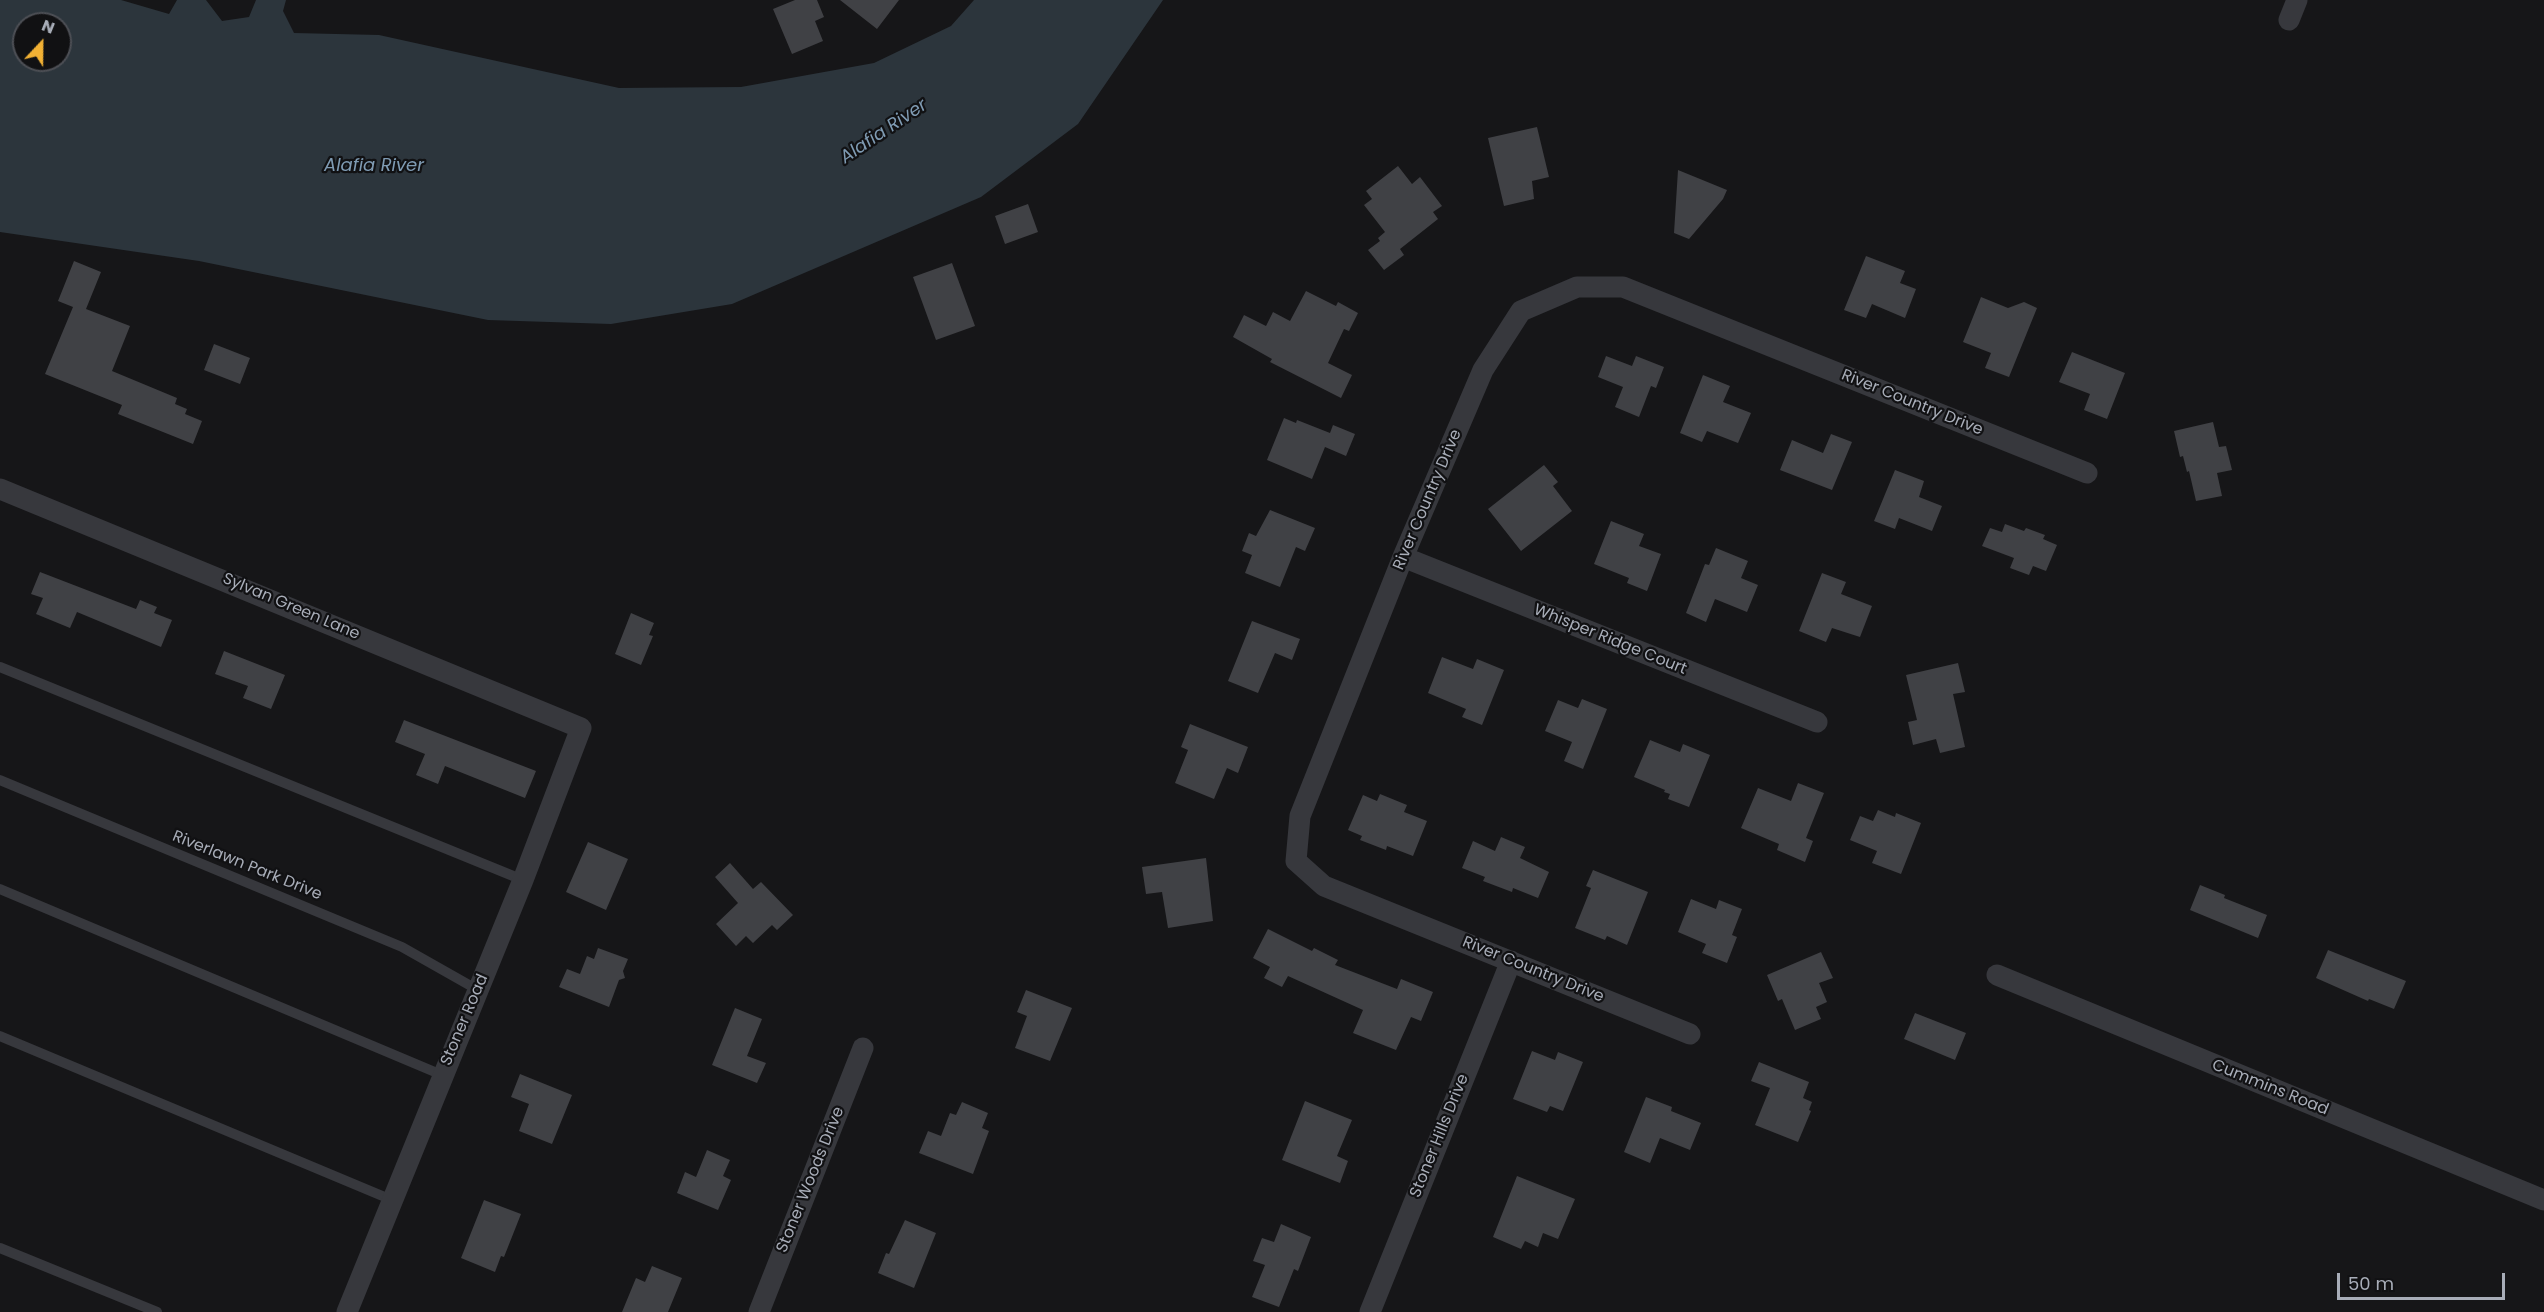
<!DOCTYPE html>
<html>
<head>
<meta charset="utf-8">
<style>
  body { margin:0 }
  #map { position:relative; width:2544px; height:1312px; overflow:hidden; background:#161618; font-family:Poppins,sans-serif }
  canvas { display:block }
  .north { position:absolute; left:12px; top:12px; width:60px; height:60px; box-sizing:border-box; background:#111113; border:2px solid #4d4f55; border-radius:50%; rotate:22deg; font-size:16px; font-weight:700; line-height:24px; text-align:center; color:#a8adb8 }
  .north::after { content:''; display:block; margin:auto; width:21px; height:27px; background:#f2b134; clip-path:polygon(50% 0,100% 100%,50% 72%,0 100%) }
  .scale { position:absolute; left:2337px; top:1273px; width:168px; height:27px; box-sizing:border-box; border:3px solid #a8adb8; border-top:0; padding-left:8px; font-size:18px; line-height:21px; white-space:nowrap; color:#a8adb8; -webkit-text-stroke:4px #111113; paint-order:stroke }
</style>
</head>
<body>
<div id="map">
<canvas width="2544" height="1312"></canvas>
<div class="north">N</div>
<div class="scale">50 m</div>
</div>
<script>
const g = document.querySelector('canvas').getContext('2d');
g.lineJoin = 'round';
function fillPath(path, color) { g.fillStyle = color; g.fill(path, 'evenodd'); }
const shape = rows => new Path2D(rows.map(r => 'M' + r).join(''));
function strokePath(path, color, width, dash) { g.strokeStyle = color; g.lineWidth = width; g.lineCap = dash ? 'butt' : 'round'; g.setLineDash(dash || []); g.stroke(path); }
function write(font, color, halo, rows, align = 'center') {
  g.font = font + ' Poppins,sans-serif'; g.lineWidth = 4.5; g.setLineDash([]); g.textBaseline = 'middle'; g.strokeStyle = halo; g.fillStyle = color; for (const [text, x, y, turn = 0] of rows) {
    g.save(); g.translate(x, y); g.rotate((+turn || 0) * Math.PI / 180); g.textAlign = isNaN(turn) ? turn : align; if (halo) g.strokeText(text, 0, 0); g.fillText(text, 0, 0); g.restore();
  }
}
fillPath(shape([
  [0,0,121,0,169,14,177,0,206,0,222,21,249,17,256,0,286,0,283,11,294,33,379,35,619,88,741,87,874,63,951,26,974,0,1163,0,1078,124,981,197,732,304,611,324,488,320,199,261,0,232],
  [24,24,60,24,60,60,24,60]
]), '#2c353c');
fillPath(shape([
  [795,0,817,0,824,17,815,21,823,41,792,54,773,9],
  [840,0,899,0,877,29],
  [1537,127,1549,177,1532,181,1534,199,1504,206,1488,138],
  [1398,166,1412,184,1420,177,1442,206,1433,212,1438,219,1400,249,1404,255,1384,270,1368,250,1380,241,1378,238,1385,232,1364,205,1372,199,1366,191],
  [1678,170,1727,190,1723,199,1689,239,1674,233],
  [1028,204,1038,232,1005,244,995,216],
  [1866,256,1905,271,1900,283,1916,289,1905,318,1872,304,1866,318,1844,310],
  [74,261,101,272,86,309,130,326,112,371,177,398,175,404,187,409,185,414,202,421,193,444,118,414,122,405,45,374,73,307,58,301],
  [952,263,975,326,936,340,913,277],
  [1306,291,1336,306,1338,302,1358,313,1349,331,1344,329,1328,363,1352,375,1341,398,1270,362,1272,359,1233,337,1244,315,1266,326,1273,312,1290,321],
  [1981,297,2008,308,2024,302,2037,308,2009,377,1985,368,1991,353,1963,342],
  [214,344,250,358,240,384,204,370],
  [2072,352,2125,373,2107,419,2084,410,2090,394,2059,382],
  [1606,356,1632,366,1636,356,1664,367,1656,388,1651,386,1639,417,1615,407,1623,387,1598,377],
  [1703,375,1730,386,1723,402,1751,413,1738,443,1707,431,1702,442,1680,433],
  [1284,418,1296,423,1297,420,1330,433,1333,425,1355,434,1346,456,1325,447,1312,479,1267,460],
  [2213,422,2219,447,2226,446,2232,470,2217,473,2222,496,2196,501,2189,471,2187,472,2183,456,2180,457,2174,431],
  [1831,434,1852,442,1832,490,1780,470,1792,440,1823,453],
  [1544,465,1558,482,1553,486,1572,511,1521,551,1488,509],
  [1895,470,1924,481,1919,497,1942,506,1932,531,1899,518,1895,529,1874,521],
  [1270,510,1315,528,1305,551,1296,547,1280,587,1245,573,1252,555,1242,551,1249,533,1256,536],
  [1611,521,1644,534,1639,546,1661,554,1647,591,1627,583,1629,578,1594,564],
  [2005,524,2024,531,2026,528,2045,535,2043,539,2057,545,2046,571,2033,566,2029,575,2010,568,2014,558,1982,546,1990,528,2002,532],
  [1716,548,1748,561,1741,578,1758,585,1747,612,1715,599,1706,622,1686,613,1705,564,1709,565],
  [40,572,136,609,140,600,157,607,154,613,172,620,161,647,77,612,70,628,36,614,43,598,31,594],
  [1822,573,1846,582,1841,594,1872,606,1860,637,1832,628,1826,642,1799,631],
  [631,613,654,623,649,635,653,636,641,665,615,654],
  [1252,621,1300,639,1292,660,1275,653,1258,693,1228,681],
  [224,651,285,675,271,709,243,698,248,686,215,674],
  [1442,657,1473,669,1477,659,1504,670,1482,725,1462,717,1466,709,1428,693],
  [1958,663,1965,692,1953,694,1965,747,1940,753,1936,739,1913,745,1908,722,1917,720,1906,675],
  [1582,699,1607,709,1583,769,1564,761,1572,742,1545,731,1558,700,1578,708],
  [404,720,536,771,525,798,445,766,438,784,416,775,425,754,395,742],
  [1190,724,1248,747,1238,773,1227,768,1214,799,1175,783,1188,750,1181,747],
  [1650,740,1680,752,1683,744,1710,755,1689,807,1668,799,1670,794,1664,792,1665,790,1634,777],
  [1798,783,1824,793,1806,838,1813,841,1805,862,1777,850,1779,844,1741,828,1758,788,1791,801],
  [1380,794,1407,805,1404,812,1427,821,1413,856,1387,846,1386,850,1360,840,1362,836,1348,830,1363,795,1377,801],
  [1878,810,1895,817,1896,813,1921,823,1901,874,1872,863,1877,851,1850,840,1860,816,1873,821],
  [1501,837,1525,847,1520,858,1549,872,1538,898,1513,888,1512,892,1483,881,1485,877,1462,868,1473,841,1495,851],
  [588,842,628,859,606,910,566,892],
  [1206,858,1213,921,1168,928,1162,892,1146,894,1142,867],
  [730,863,753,889,761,882,793,915,777,930,772,925,753,943,746,936,736,946,716,924,738,903,715,877],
  [1593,870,1648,892,1627,945,1607,936,1605,940,1575,928,1591,888,1586,886],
  [2200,885,2225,895,2224,898,2267,915,2258,938,2190,910],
  [1691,899,1716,909,1719,900,1742,909,1732,935,1737,937,1727,963,1702,953,1706,944,1678,932],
  [1268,929,1312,951,1314,948,1338,960,1335,965,1397,989,1401,979,1433,992,1421,1021,1411,1017,1396,1050,1353,1033,1363,1010,1288,976,1282,987,1264,978,1270,967,1253,958],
  [598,948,628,959,623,971,625,978,619,980,609,1007,559,987,567,969,580,974,587,956,594,959],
  [2328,950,2406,981,2394,1009,2369,999,2368,1001,2316,978],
  [1821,952,1833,978,1819,983,1827,1002,1816,1007,1821,1019,1795,1030,1782,999,1778,1001,1767,975],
  [1026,990,1072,1008,1050,1061,1015,1048,1027,1016,1017,1012],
  [735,1008,762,1019,747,1056,766,1063,757,1083,712,1065],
  [1915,1013,1966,1033,1955,1060,1904,1039],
  [1532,1051,1555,1060,1558,1052,1583,1062,1563,1111,1550,1106,1547,1112,1513,1099],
  [1759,1062,1809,1082,1803,1098,1812,1102,1809,1110,1811,1111,1798,1142,1755,1125,1770,1088,1751,1081],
  [520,1074,572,1095,552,1144,519,1131,529,1104,511,1097],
  [1646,1097,1672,1107,1671,1111,1701,1123,1690,1150,1660,1138,1650,1163,1624,1152],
  [1305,1101,1352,1120,1337,1156,1348,1161,1340,1183,1282,1160],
  [962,1102,988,1113,982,1128,989,1131,973,1174,919,1153,928,1131,941,1136,950,1113,956,1115],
  [707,1150,730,1160,723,1176,731,1180,718,1210,677,1193,685,1172,696,1177],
  [1517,1176,1575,1199,1558,1239,1543,1233,1538,1247,1525,1241,1521,1249,1493,1237],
  [484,1200,521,1214,504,1257,501,1256,495,1272,461,1258],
  [905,1220,936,1233,914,1288,878,1273,886,1253,889,1254],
  [1281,1224,1311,1237,1298,1271,1294,1269,1279,1307,1252,1297,1265,1265,1253,1261,1262,1238,1274,1242],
  [652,1266,682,1278,668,1312,622,1312,636,1278,645,1282]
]), '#404145');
strokePath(shape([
  [0,667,523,880],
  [0,780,402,947,478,990],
  [0,889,442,1075],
  [0,1036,392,1200],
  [0,1248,157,1312]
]), '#37383d', 10);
strokePath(shape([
  [2289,20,2297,0],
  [0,489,581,728,523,880,347,1312],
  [1403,557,1817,722],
  [1997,975,2544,1200],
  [1690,1034,1324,886,1296,861,1300,816,1403,557,1483,370,1521,311,1577,287,1623,287,2087,473],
  [759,1312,863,1048],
  [1370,1312,1511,961]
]), '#37383d', 21);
write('16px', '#a8adb8', '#111113', [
  ["River Country Drive",1912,403,22],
  ["River Country Drive",1428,500,-67],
  ["Sylvan Green Lane",291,607,23],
  ["Whisper Ridge Court",1610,640,22],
  ["Riverlawn Park Drive",247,866,22],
  ["River Country Drive",1533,970,22],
  ["Stoner Road",465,1020,-67],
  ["Cummins Road",2270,1088,22],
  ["Stoner Hills Drive",1440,1136,-68],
  ["Stoner Woods Drive",811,1180,-68]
]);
write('italic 18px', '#7f9bb3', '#111113', [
  ["Alafia River",884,132,-34],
  ["Alafia River",374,166]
]);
</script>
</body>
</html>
